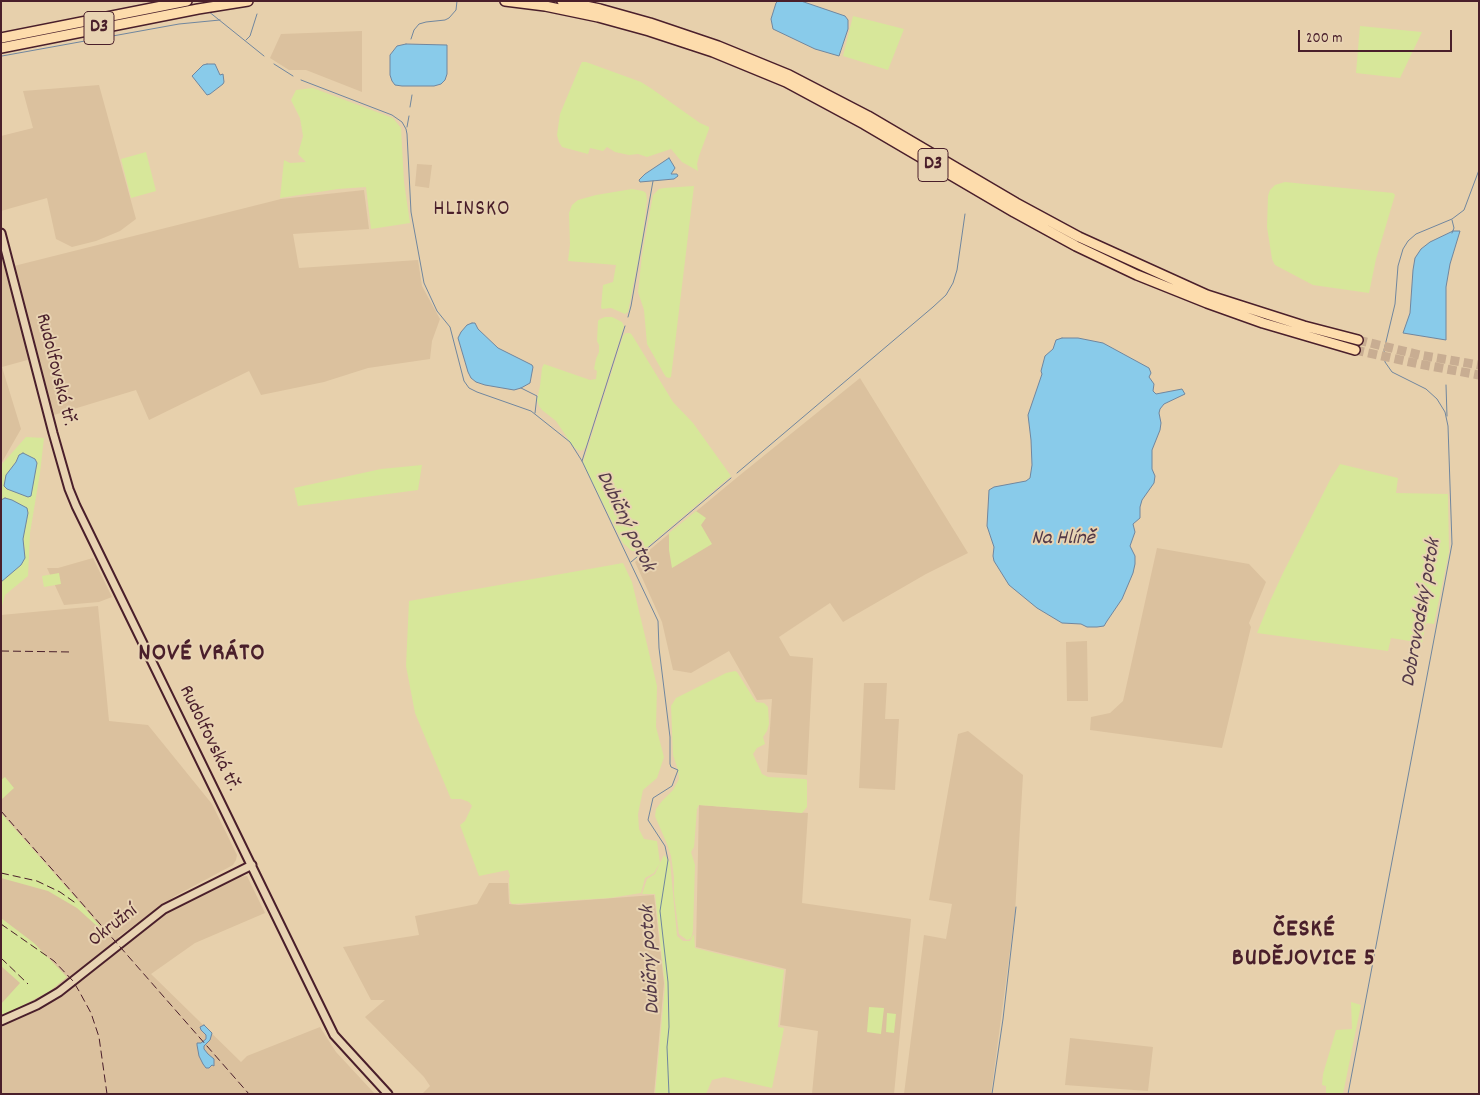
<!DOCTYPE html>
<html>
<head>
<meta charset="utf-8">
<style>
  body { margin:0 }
  #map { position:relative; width:1480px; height:1095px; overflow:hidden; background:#e7d0ac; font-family:Dekko,sans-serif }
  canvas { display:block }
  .frame { position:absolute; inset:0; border:2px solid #4a1f2b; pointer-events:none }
  .scale { position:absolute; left:1298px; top:30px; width:154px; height:22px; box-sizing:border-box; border:2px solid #4a1f2b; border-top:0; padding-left:6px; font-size:15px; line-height:18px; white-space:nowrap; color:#4a1f2b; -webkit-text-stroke:4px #e8d3b2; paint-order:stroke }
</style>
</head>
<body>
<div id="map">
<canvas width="1480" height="1095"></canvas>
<div class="frame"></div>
<div class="scale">200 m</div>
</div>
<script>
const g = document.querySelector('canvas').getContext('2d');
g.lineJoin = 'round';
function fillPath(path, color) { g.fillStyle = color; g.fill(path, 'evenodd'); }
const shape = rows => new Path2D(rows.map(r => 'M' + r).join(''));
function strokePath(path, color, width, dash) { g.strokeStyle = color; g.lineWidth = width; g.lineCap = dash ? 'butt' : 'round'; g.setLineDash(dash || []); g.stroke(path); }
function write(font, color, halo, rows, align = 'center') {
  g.font = font + ' Dekko,sans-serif'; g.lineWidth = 4; g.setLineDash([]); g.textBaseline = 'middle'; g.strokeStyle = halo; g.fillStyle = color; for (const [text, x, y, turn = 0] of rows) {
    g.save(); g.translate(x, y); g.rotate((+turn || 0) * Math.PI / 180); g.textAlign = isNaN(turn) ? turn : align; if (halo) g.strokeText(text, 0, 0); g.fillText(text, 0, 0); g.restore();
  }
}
fillPath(shape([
  [362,31,362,92,306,70,289,70,270,58,281,34],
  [99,85,136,219,120,231,96,241,72,247,56,239,47,198,1,211,1,136,33,128,23,91],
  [417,164,432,165,429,188,415,186],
  [364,190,369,229,293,234,299,268,418,260,422,286,440,319,432,341,430,359,368,368,324,382,261,395,249,371,149,420,136,390,54,415,31,359,2,367,21,429,1,464,1,253,6,268,281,199],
  [860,378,968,553,926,574,843,622,830,603,779,637,790,656,813,658,807,775,767,772,772,699,757,700,729,651,691,673,673,670,662,622,635,562,740,475],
  [1157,548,1249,564,1266,582,1249,623,1251,627,1222,748,1090,730,1091,717,1110,713,1123,701],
  [93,558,112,597,99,602,64,605,47,568,58,568],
  [98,606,109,721,148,725,212,804,237,855,236,860,233,865,175,896,118,937,124,944,165,914,237,877,247,876,265,913,195,943,151,974,241,1062,247,1056,320,1027,336,1052,375,1094,1,1094,1,615],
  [1087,641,1088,701,1067,701,1066,642],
  [864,683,887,683,885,719,899,719,895,790,859,788],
  [968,731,1023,775,1015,913,991,1094,904,1094,924,935,946,939,952,904,929,900,958,734],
  [699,805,808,813,802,903,911,919,894,1094,812,1094,818,1031,780,1025,786,969,696,947],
  [489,883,508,883,509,904,519,905,654,895,664,983,654,1094,422,1094,430,1086,424,1077,365,1017,385,1000,371,1000,343,947,419,935,415,916,477,904],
  [1070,1038,1153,1047,1148,1091,1065,1085]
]), '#dbc19e');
fillPath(shape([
  [853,16,904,29,888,70,843,56],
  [1360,26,1422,32,1400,78,1356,73],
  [582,62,586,62,641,82,652,89,700,123,709,127,709,129,699,156,697,164,698,171,682,162,671,149,647,157,638,154,629,155,615,152,607,147,603,151,590,148,588,154,562,147,559,142,557,135,560,114,580,66],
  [313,88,393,118,401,128,404,182,410,223,371,229,366,187,338,189,280,198,284,160,290,163,306,162,298,154,303,136,300,118,291,100,296,90],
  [146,152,156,191,131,198,121,159],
  [1285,182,1393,193,1395,195,1376,259,1369,293,1313,285,1275,265,1272,259,1267,227,1268,196,1270,190,1275,185],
  [694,186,671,377,669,378,666,377,664,374,647,344,644,310,638,292,642,255,653,195,659,189,664,188],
  [632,189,643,191,646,193,647,200,642,240,628,312,625,314,611,308,602,309,601,307,603,285,613,282,616,265,568,261,570,245,569,213,572,205,578,200,596,195],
  [605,317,612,317,622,322,624,326,586,446,583,450,580,451,576,449,572,445,556,421,542,410,539,406,537,400,540,386,542,368,544,364,590,380,596,379,597,371,594,369,596,359,599,352,599,345,597,341,598,321,600,319],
  [626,333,630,333,632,335,673,402,693,423,731,476,646,548,638,551,632,551,623,543,583,463,623,336],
  [26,437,44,438,40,473,30,533,28,576,5,595,1,610,1,582,21,565,25,550,23,539,23,532,28,513,5,498,1,500,1,465],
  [19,455,35,459,37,463,31,496,6,475,16,462],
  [1340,464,1398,478,1396,493,1448,494,1449,552,1434,624,1426,623,1422,643,1391,638,1388,651,1257,633,1270,601,1283,573,1331,478],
  [422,465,418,490,298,506,294,488,381,469],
  [696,511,706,518,701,525,712,544,672,568,669,550,669,533],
  [623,563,632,582,657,686,656,727,664,757,657,778,643,790,638,814,639,829,644,839,657,841,660,863,664,855,670,862,677,936,683,941,690,941,694,934,695,948,784,970,778,1027,784,1028,772,1088,724,1077,712,1080,706,1094,655,1094,665,986,655,894,642,894,647,879,655,874,660,863,654,873,645,878,641,893,610,898,512,904,510,901,509,879,510,876,508,870,479,876,460,825,465,821,472,806,469,802,461,799,451,799,415,713,406,666,409,601],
  [59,573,61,584,44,587,42,576],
  [735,671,737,672,756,702,764,703,768,707,769,724,767,731,763,737,765,744,757,748,753,754,762,774,768,777,805,779,807,780,807,807,802,813,699,805,697,809,694,847,691,852,695,865,693,930,692,936,690,939,687,940,679,934,674,894,674,877,671,856,667,844,655,816,656,809,662,801,673,790,679,779,678,770,673,755,671,706,676,698,726,673],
  [5,777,14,788,1,800,1,780],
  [1,813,83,906,103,930,98,927,77,908,48,891,1,878],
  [1,918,34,943,67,977,50,991,18,1008,1,1015,1,1004,20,983,1,966],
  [1351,1002,1361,1005,1343,1094,1326,1094,1326,1086,1322,1085,1323,1074,1336,1030,1352,1029],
  [869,1007,884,1008,881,1034,867,1032],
  [887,1013,896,1014,894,1033,886,1032]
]), '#d7e79a');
const water = shape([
  [778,1,801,1,845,16,848,20,848,29,839,56,815,49,773,29,771,19,776,3,778,1],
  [406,44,447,45,447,74,445,80,441,84,434,86,402,86,395,85,392,81,390,75,390,55,397,46,406,44],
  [207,64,215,64,220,75,223,74,224,82,223,84,210,94,207,95,192,76,203,65,207,64],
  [669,158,675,168,671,174,677,174,678,176,674,179,640,182,639,180,645,174,669,158],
  [1453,231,1460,231,1450,264,1446,287,1446,340,1403,333,1410,313,1413,270,1415,258,1421,249,1430,242,1453,231],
  [472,323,475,323,478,329,498,348,532,365,533,367,530,383,521,388,514,390,485,385,476,382,471,378,468,372,458,338,461,332,467,325,472,323],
  [1062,338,1078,338,1103,343,1149,368,1151,373,1149,377,1154,384,1153,391,1156,394,1182,389,1185,394,1164,404,1160,409,1159,413,1161,423,1160,430,1152,450,1152,469,1155,476,1154,483,1142,500,1140,507,1140,518,1133,524,1135,532,1130,546,1135,556,1135,564,1133,573,1122,599,1107,621,1104,626,1097,627,1087,627,1081,624,1062,623,1037,608,1009,585,994,561,993,556,994,547,987,526,989,490,994,487,1026,481,1030,478,1032,465,1031,440,1028,415,1042,374,1041,371,1045,356,1053,349,1056,340,1062,338],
  [23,453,35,459,37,463,31,496,28,497,7,489,4,486,6,475,16,462,19,455,23,453],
  [5,498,12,500,27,508,28,513,23,539,25,558,21,565,1,582,1,500,5,498],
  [204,1025,212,1033,210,1040,204,1046,204,1049,208,1054,214,1059,214,1066,212,1065,209,1068,206,1068,203,1064,199,1056,197,1045,197,1043,201,1043,206,1039,206,1035,201,1030,200,1027,204,1025]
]);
fillPath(water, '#89cbea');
strokePath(water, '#70869e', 1);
strokePath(shape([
  [208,11,264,56],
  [411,39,414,30,419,24,426,22,445,20,449,18,456,10,457,1],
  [246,40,250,36,257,14],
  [2,56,179,24,220,20],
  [274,64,293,76],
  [301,80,392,115,402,122,406,129,407,134,411,212,424,283,437,311,450,327,464,381,469,388,477,392,531,411,570,442,582,461,658,621,659,648,670,737,670,764,671,767,678,770,672,786,653,798,648,820,665,846,668,860,660,911,668,982,669,1027,667,1047,669,1094],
  [410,107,412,95],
  [407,127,409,116],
  [1452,220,1454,228,1452,233],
  [628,317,631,306,653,181],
  [1446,385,1447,416],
  [521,388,537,396,535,413],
  [582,461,625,326],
  [737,473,933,307,946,295,953,283,957,270,965,214],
  [631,562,731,478],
  [992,1094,1003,1019,1016,907],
  [1348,1094,1452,544,1448,426,1445,412,1437,399,1426,389,1392,372,1385,362,1384,350,1395,304,1398,266,1403,249,1408,241,1416,234,1452,219,1464,210,1479,170]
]), '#70869e', 1);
strokePath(shape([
  [1358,340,1420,355,1479,365],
  [1355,350,1419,364,1479,375]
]), '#c8ad92', 9, [9, 4.5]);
const secondary = shape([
  [1,233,53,433,69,489,76,506,334,1035,388,1094],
  [1,1021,37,1005,59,992,164,909,252,865]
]);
const highway = shape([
  [505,1,545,6,598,17,649,31,713,52,786,82,864,124,1014,212,1076,246,1137,275,1207,303,1263,323,1355,350],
  [562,1,600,9,650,23,718,46,789,75,868,116,1016,203,1079,237,1207,295,1304,326,1358,340],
  [1,38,187,1],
  [1,48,198,9,248,1]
]);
strokePath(secondary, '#4a1f2b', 11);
strokePath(highway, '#4a1f2b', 12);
strokePath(secondary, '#e8d3b2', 7);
strokePath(highway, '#fddcac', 9);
strokePath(shape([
  [1,651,72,652],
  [1,811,249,1094],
  [1,873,37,881,60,892,77,904],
  [1,924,54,961,73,981,79,991,91,1013,99,1037,107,1094],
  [1,958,28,984]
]), '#4a1f2b', 1, [8, 4]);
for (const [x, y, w] of [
  [99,28,30],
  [933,165,30]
]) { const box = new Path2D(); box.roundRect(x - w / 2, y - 16.5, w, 33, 4); g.fillStyle = '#e8d3b2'; g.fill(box); strokePath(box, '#4a1f2b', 1); }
write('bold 19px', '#4a1f2b', null, [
  ["D3",99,28],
  ["D3",933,165]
]);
write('20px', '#4a1f2b', '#e8d3b2', [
  ["Rudolfovská tř.",54,370,76],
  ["Rudolfovská tř.",208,739,64],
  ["Okružní",114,927,-38]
]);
write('italic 21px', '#533948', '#e8d3b2', [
  ["Dubičný potok",624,522,64],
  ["Na Hlíně",1063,540],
  ["Dobrovodský potok",1423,613,-80],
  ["Dubičný potok",652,960,-93]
]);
g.letterSpacing = '1px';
write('22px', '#4a1f2b', '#e8d3b2', [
  ["HLINSKO",472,211]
]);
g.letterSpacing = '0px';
g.letterSpacing = '1px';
write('bold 25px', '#4a1f2b', '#e8d3b2', [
  ["NOVÉ VRÁTO",202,656],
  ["ČESKÉ",1304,932],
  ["BUDĚJOVICE 5",1304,961]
]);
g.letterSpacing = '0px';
</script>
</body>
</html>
